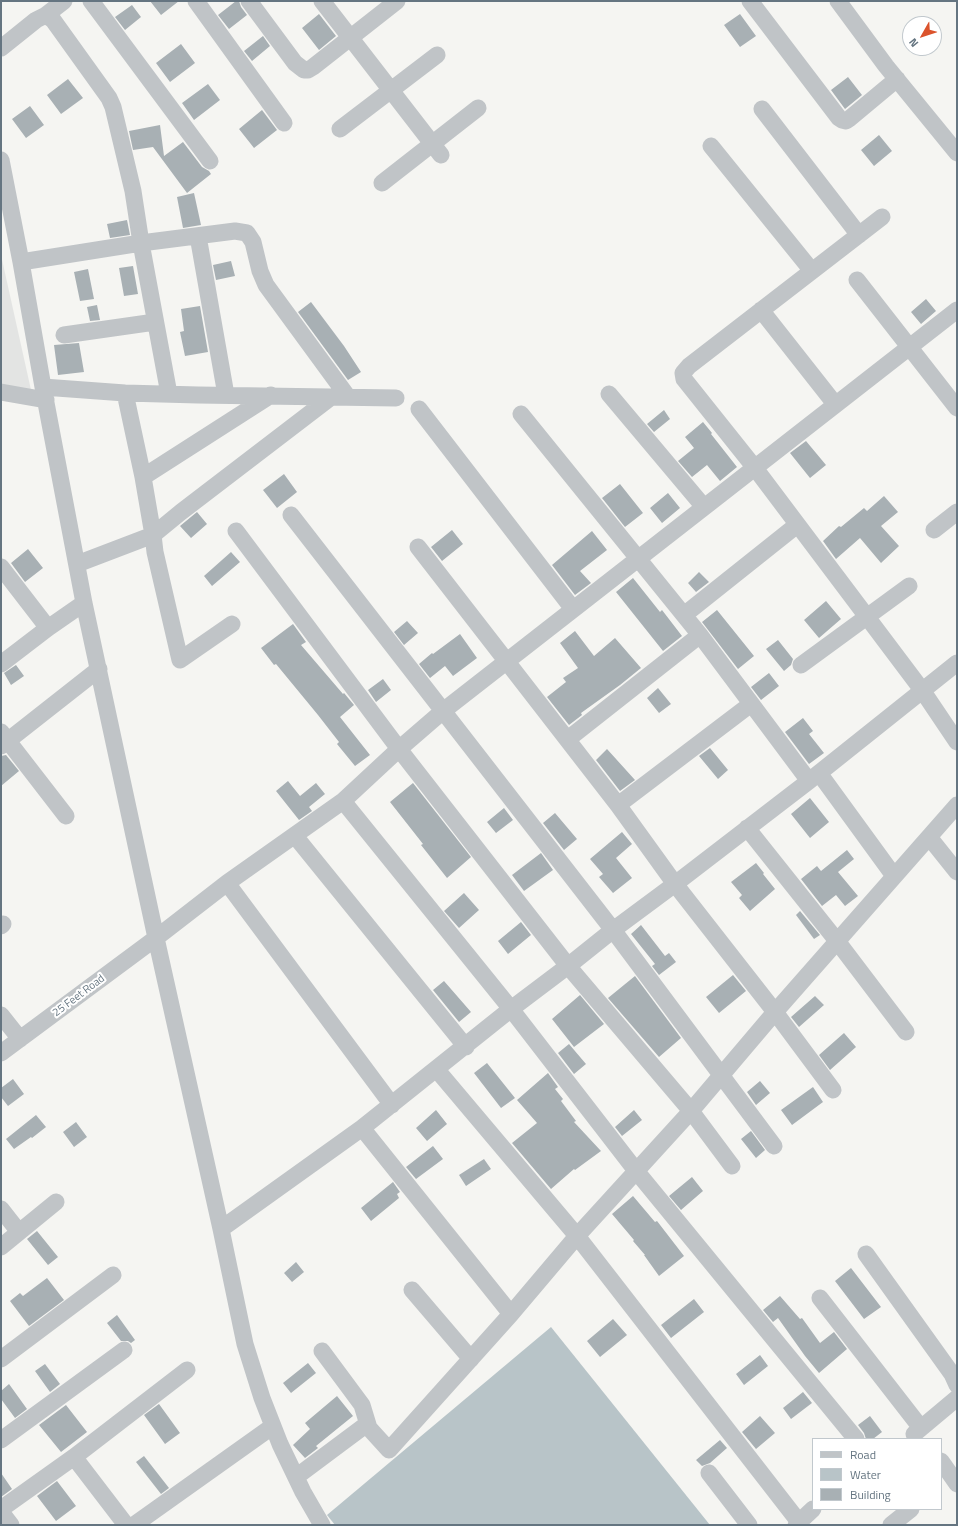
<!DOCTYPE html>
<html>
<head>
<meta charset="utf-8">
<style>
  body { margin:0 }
  #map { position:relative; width:958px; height:1526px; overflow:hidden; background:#f5f5f2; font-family:"Titillium Web",sans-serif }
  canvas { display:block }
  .frame { position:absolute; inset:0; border:2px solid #657581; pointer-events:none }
  .legend { position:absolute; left:812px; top:1438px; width:130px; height:72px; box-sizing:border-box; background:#fff; border:1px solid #c1c8cd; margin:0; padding:5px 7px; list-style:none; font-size:12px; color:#657581 }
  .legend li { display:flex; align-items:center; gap:8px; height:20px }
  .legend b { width:20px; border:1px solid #c1c8cd }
  .north { position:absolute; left:902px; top:16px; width:40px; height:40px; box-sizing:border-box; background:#fff; border:1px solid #c1c8cd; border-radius:50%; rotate:231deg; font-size:11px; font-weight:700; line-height:16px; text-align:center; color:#657581 }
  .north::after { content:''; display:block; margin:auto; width:14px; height:18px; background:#db532c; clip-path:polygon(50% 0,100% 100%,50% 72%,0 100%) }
</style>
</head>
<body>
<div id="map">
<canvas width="958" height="1526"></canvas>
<div class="frame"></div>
<ul class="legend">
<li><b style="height:5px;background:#c0c4c7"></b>Road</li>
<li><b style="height:11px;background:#b8c4c8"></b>Water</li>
<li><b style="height:11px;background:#a8b0b4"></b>Building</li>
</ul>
<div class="north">N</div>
</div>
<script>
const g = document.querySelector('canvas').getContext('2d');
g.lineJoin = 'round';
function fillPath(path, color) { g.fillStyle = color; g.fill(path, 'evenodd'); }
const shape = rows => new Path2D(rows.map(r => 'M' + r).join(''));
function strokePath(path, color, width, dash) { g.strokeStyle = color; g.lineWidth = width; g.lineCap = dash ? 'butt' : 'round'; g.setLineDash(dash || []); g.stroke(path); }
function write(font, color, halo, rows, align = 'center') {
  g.font = font + ' "Titillium Web",sans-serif'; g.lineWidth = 4; g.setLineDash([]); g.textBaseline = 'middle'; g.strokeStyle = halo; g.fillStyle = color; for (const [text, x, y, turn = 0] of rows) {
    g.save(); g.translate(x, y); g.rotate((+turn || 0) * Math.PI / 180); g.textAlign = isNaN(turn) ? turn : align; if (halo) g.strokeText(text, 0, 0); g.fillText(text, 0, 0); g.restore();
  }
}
fillPath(shape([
  [1,255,31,390,1,385]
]), '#e3e4e3');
fillPath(shape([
  [551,1327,710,1525,335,1525,327,1515]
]), '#b8c4c8');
fillPath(shape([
  [150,1,179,1,161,15],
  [236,1,239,1,241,7,247,15,229,29,218,15],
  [132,5,141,17,125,30,115,17],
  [319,14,336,36,319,50,302,28],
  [740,14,756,36,740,47,724,25],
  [263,36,270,46,252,61,244,51],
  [181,44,195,63,170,82,156,63],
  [848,77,862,95,845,109,831,90],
  [68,79,83,98,61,114,47,95],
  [208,84,220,100,194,120,182,103],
  [30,106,44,125,26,138,12,119],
  [262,110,277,130,254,148,239,129],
  [160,125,164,156,183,142,202,167,209,171,211,174,187,193,153,147,133,150,129,131],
  [879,135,892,151,874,166,861,150],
  [194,193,201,225,183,228,177,197],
  [127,220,130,235,110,238,107,224],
  [231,261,235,276,216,280,213,265],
  [133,266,138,294,124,296,119,268],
  [88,269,94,299,80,301,74,272],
  [926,299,936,311,921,324,911,312],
  [311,302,344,346,361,372,348,380,298,312],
  [97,305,100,320,90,321,87,307],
  [200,306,208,352,185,356,180,332,184,331,181,309],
  [79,343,84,372,58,375,54,345],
  [664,410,670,419,654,432,647,424],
  [703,422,712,433,711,434,737,467,720,481,707,465,692,477,678,461,694,448,685,437],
  [806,441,826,465,810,478,790,453],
  [284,474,297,492,277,508,263,490],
  [620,484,643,513,625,527,602,498],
  [668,493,680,508,662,523,650,508],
  [884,496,898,512,881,526,899,546,881,563,860,538,836,559,823,541,839,526,841,527,864,508,867,511],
  [197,512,207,524,191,538,180,526],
  [452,530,463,544,442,561,431,547],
  [592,531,607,550,580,571,591,583,575,595,552,565],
  [28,549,43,568,25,582,11,563],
  [231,552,240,562,212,586,204,576],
  [699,572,709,582,696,592,688,583],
  [633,578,660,612,662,610,682,636,663,651,616,592],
  [826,601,841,619,819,638,804,620],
  [717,610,754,656,738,669,702,622],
  [407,621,418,633,404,645,394,632],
  [293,624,306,642,301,645,343,694,344,693,354,705,340,717,370,755,355,766,337,744,339,742,318,715,276,664,274,665,261,648],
  [575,631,594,656,615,638,641,668,620,685,581,713,582,715,569,725,547,697,566,682,563,678,578,668,560,643],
  [460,634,477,658,453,676,445,666,430,678,419,664,432,653,433,654],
  [778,640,793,659,791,665,784,671,766,649],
  [16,665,24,676,11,685,4,673],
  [769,673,779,686,761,700,751,687],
  [383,679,391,690,376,702,368,690],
  [658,688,671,704,659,713,647,698],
  [803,718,813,731,809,734,824,753,809,764,785,732],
  [710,748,728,770,718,779,699,756],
  [607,749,635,780,620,791,596,760],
  [6,755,19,771,1,786,1,756],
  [288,781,300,796,316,783,325,794,309,807,312,811,299,820,276,791],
  [413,783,471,857,447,878,421,845,423,844,390,802],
  [810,798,829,822,810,838,791,814],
  [504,808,513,820,496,833,487,822],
  [555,813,577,839,564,850,543,823],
  [622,832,632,844,616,858,632,878,613,893,599,877,603,874,590,859],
  [847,850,854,859,838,872,858,896,845,906,836,895,822,906,801,879,817,866,821,871],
  [541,853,553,870,524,891,512,875],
  [756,863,764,873,763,874,775,889,750,911,739,898,742,895,731,882],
  [464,893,479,910,459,928,444,911],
  [800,911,820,935,814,939,796,915],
  [521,922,531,935,508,954,498,941],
  [641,925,665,956,669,953,676,962,659,975,652,966,655,964,631,934],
  [733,975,746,991,719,1013,706,997],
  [635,976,681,1038,659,1057,608,998],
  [444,981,471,1012,459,1022,433,990],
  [580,995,604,1024,574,1047,552,1019],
  [815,996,824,1005,799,1027,791,1017],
  [844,1033,856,1047,830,1070,819,1055],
  [569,1044,586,1064,574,1074,558,1053],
  [487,1063,515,1098,501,1108,474,1073],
  [548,1073,558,1087,555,1089,563,1099,561,1101,576,1121,574,1122,601,1151,575,1170,574,1169,551,1189,512,1143,537,1123,517,1100],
  [13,1079,24,1094,8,1106,1,1097,1,1088],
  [760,1081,770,1093,756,1105,747,1092],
  [813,1087,823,1102,792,1125,781,1110],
  [436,1110,447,1124,427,1141,416,1128],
  [634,1110,642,1120,622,1136,615,1127],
  [36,1115,46,1127,32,1138,31,1137,14,1149,6,1139],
  [76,1122,87,1137,74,1147,63,1132],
  [751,1131,765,1150,756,1158,741,1139],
  [433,1146,443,1159,416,1179,406,1167],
  [484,1159,491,1169,466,1186,459,1175],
  [692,1177,703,1191,681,1210,669,1196],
  [393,1182,400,1192,397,1194,399,1198,371,1221,361,1208],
  [633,1196,655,1222,657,1221,684,1256,659,1276,644,1255,645,1255,633,1241,634,1240,612,1214],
  [37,1231,58,1257,48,1265,27,1239],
  [296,1262,304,1272,292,1282,284,1273],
  [851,1268,881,1307,864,1319,835,1281],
  [47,1278,64,1300,29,1326,10,1301,20,1293,23,1296],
  [780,1296,800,1319,802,1318,820,1343,834,1332,847,1349,819,1373,805,1356,778,1318,773,1322,763,1310],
  [694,1299,704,1312,671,1338,661,1325],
  [117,1315,135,1340,131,1343,128,1341,121,1341,107,1323],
  [613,1319,627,1335,600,1357,587,1341],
  [760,1355,768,1366,744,1385,736,1374],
  [308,1363,316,1373,291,1393,283,1383],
  [45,1364,60,1384,50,1392,35,1371],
  [9,1384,27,1409,15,1418,1,1399,1,1391],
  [803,1392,812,1403,791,1419,783,1408],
  [337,1396,353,1416,316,1446,318,1448,305,1458,293,1445,310,1429,305,1423],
  [159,1404,180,1433,165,1444,144,1415],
  [66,1405,87,1432,61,1452,39,1425],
  [760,1416,775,1433,756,1449,742,1432],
  [870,1416,882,1432,873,1439,866,1439,864,1433,858,1425],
  [720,1440,727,1448,710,1463,702,1466,696,1460],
  [144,1456,169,1488,161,1494,136,1462],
  [1,1473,12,1489,1,1497],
  [57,1481,76,1506,56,1521,37,1496]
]), '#a8b0b4');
strokePath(shape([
  [91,1,210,161],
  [196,1,284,123],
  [249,1,295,63,304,70,308,70,313,67,397,1],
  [322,1,441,155],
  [750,1,839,118,842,120,846,121,849,119,897,79],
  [838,1,886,66,957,153],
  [46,15,64,1],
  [1,48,36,20,46,15,53,20,109,98,113,107,133,191,141,243,169,394],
  [762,109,859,235],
  [340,129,437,55],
  [711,146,812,271],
  [1,160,21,262,43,387,84,603,156,938,221,1229,245,1344,262,1398,280,1444,303,1492,322,1525],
  [382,183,478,108],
  [882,217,689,366,683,373,684,379,755,468,922,690,957,742],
  [198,236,226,395],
  [21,262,141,243,235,231,247,233,253,242,260,271,266,285,348,397],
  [857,280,957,408],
  [761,310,835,404],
  [64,335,155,322],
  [43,387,125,393,198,395,396,398],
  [1,392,46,400],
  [125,393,143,477,153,535,155,552,180,660,232,624],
  [609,394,704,507],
  [419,409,573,609],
  [521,414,700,635,809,781],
  [143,477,271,395],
  [291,515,613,930,774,1146],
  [934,530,957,512],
  [236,531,399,749,568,966,691,1111,732,1166],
  [418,547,618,805,675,884,775,1012,833,1090],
  [77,564,153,535,181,512,330,398],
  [1,567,48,628],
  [684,615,797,525],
  [1,664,48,628,84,603],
  [801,665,909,586],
  [1,732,66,816],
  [568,739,700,635],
  [1,746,99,669],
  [819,773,894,876],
  [343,801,511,1009,637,1172,856,1439],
  [618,805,751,704],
  [747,828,837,941,906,1032],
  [295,836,466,1047],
  [929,837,957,872],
  [227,883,392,1105],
  [1,926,3,924],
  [1,1015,20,1039],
  [1,1053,156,938,227,883,343,801,399,749,443,711,957,310],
  [437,1070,577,1236,799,1522],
  [362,1128,511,1314],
  [1,1209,19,1232],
  [221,1229,362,1128,511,1009,568,966,613,930,675,884,809,781,957,663],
  [1,1247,56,1202],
  [866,1254,952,1374,957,1385],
  [412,1290,471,1359],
  [820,1298,921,1428],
  [322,1351,362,1405,369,1428,389,1450,511,1314,577,1236,691,1111,775,1012,957,805],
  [1,1359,113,1275],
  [914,1434,957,1398],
  [1,1440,124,1350],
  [74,1457,126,1525],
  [941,1461,957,1484],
  [709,1473,749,1525],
  [296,1477,367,1424],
  [1,1509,74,1457,187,1370],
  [1,1512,11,1525],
  [134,1525,273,1426],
  [796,1525,813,1509],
  [891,1525,911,1509]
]), '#c0c4c7', 17);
write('11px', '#657581', '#fff', [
  ["25 Feet Road",79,996,-37]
]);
</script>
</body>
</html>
